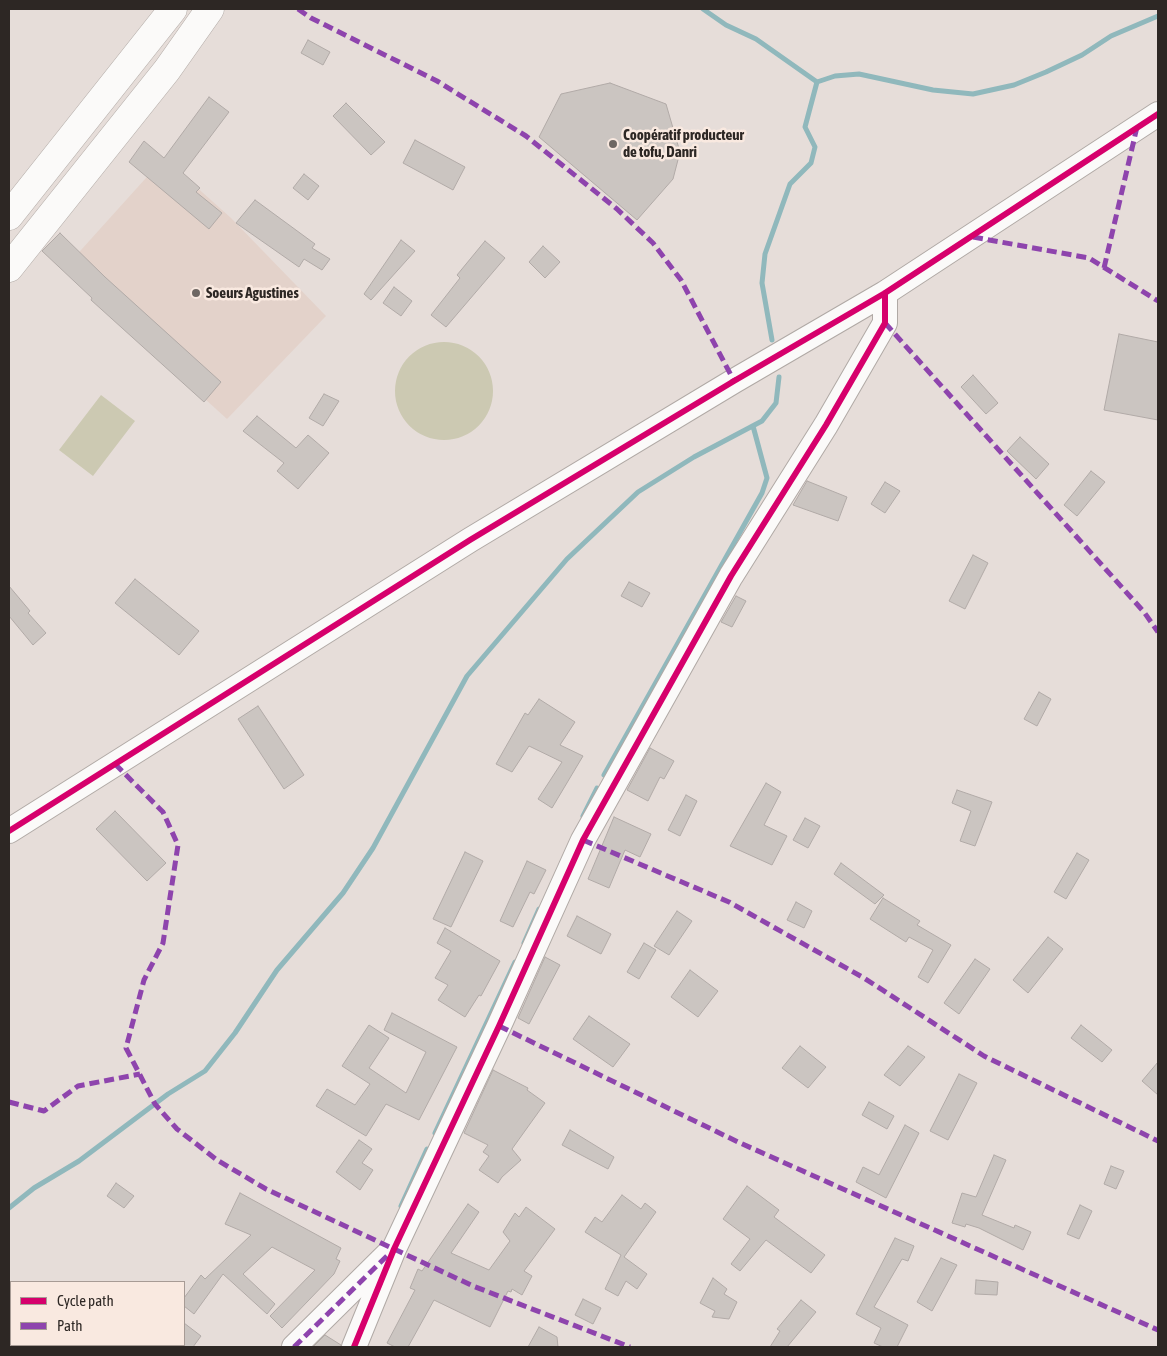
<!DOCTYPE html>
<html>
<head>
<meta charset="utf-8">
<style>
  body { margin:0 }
  #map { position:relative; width:1167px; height:1356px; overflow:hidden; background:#e6ddd9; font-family:"Asap Condensed",sans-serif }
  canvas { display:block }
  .frame { position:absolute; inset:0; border:10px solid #2d2724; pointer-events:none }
  .legend { position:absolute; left:10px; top:1281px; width:175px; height:65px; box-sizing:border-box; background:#f9e9e0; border:1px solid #a79b95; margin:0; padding:6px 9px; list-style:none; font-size:15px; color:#2d2724 }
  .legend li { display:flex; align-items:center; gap:10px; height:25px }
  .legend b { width:25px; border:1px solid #a79b95 }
</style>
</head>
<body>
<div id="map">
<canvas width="1167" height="1356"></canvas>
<div class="frame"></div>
<ul class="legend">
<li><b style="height:6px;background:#d6006c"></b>Cycle path</li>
<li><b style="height:6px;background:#8e44ad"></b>Path</li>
</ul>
</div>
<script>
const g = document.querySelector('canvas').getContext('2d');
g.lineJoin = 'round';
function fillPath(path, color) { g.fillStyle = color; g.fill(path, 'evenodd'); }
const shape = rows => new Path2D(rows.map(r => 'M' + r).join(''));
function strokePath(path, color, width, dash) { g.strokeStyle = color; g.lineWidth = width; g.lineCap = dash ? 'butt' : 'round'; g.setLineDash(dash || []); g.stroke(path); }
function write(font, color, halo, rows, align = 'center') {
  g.font = font + ' "Asap Condensed",sans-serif'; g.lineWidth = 5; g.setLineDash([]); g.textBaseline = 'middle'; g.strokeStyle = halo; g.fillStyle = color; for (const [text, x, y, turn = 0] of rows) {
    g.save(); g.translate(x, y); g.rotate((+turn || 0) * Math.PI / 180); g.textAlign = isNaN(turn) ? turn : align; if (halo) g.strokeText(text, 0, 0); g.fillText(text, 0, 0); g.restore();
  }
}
fillPath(shape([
  [164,158,231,218,326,316,227,419,63,270]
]), '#e3d2ca');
fillPath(shape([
  '395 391a49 49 0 1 1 98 0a49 49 0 1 1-98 0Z',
  [101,395,135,421,93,476,59,450]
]), '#ccc9b2');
strokePath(shape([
  [703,9,726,25,756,39,817,82,835,76,859,74,933,90,973,94,1014,85,1046,72,1082,55,1111,36,1158,16],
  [772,340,762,283,765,254,790,184,811,163,815,147,805,127,817,82],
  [604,775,762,493,767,478,753,426],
  [583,816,597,788],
  [524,943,539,909],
  [435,1133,515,962],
  [401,1206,427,1149],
  [9,1208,34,1188,79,1161,168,1094,205,1071,235,1033,277,970,343,893,373,848,467,676,567,559,638,492,694,457,762,421,776,403,779,377]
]), '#90b8bc', 5);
const building = shape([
  [308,40,330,52,323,65,301,53,308,40],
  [610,83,666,104,680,152,673,179,637,220,539,137,561,94,610,83],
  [209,97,229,112,183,173,200,188,196,192,222,213,209,229,129,162,144,141,164,158,209,97],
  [346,103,385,142,371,155,333,116,346,103],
  [415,140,465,167,453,190,403,163,415,140],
  [304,174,319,186,308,200,293,188,304,174],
  [255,200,315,244,312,248,330,259,322,270,304,259,299,267,236,223,255,200],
  [60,233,105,277,221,382,204,402,91,300,92,298,42,251,60,233],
  [401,240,415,251,371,300,364,294,401,240],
  [485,241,505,258,446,327,431,315,460,278,457,275,485,241],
  [543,246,560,262,545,278,529,262,543,246],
  [394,287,412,301,401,316,383,303,394,287],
  [1119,334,1158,342,1158,420,1104,410,1119,334],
  [973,375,998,403,986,414,961,387,973,375],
  [324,394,339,401,323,426,309,418,324,394],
  [257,416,296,448,308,435,329,453,298,489,277,471,284,463,243,431,257,416],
  [1020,437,1049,464,1036,479,1007,451,1020,437],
  [1091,471,1105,482,1077,516,1064,505,1091,471],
  [807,481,847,497,838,521,793,505,807,481],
  [885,482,900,491,885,513,871,504,885,482],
  [973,555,988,563,965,609,949,601,973,555],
  [135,579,199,631,179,655,115,603,135,579],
  [629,582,650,593,642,607,621,596,629,582],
  [9,586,30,611,28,613,46,633,33,645,9,616,9,586],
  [736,596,746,601,732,627,721,622,736,596],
  [1039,692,1051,699,1037,726,1024,719,1039,692],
  [539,699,575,722,560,745,583,756,552,808,538,799,562,762,529,746,512,772,496,764,525,713,528,715,539,699],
  [258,706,304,775,284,789,238,719,258,706],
  [650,748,674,761,664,779,660,777,648,801,627,790,650,748],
  [766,783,781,792,764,825,787,836,772,865,730,846,766,783],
  [957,790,992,802,975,846,960,841,971,811,952,803,957,790],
  [686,795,697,801,680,836,668,830,686,795],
  [115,811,166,863,147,881,96,829,115,811],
  [614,817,651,834,640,857,625,850,609,888,588,879,614,817],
  [805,818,820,826,808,848,793,840,805,818],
  [465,852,483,861,451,927,433,919,465,852],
  [1077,853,1089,860,1066,899,1054,892,1077,853],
  [527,861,546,870,534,894,530,892,513,927,500,921,527,861],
  [841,863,884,895,875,904,834,874,841,863],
  [883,898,920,921,917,925,951,945,928,983,918,977,933,950,909,937,906,942,870,919,883,898],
  [796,902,812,911,804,928,787,920,796,902],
  [677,911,692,921,669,955,654,946,677,911],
  [577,916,611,934,601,954,567,936,577,916],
  [445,928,500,961,481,996,479,995,465,1017,438,1000,448,985,435,978,451,951,437,943,445,928],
  [1048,937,1063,949,1028,993,1013,980,1048,937],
  [644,943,656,950,639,979,627,972,644,943],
  [545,957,560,965,529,1024,518,1018,545,957],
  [975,959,990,969,959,1014,944,1003,975,959],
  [690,970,718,991,698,1017,671,997,690,970],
  [392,1013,457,1047,419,1120,386,1104,366,1136,316,1106,327,1089,355,1105,370,1084,342,1066,369,1025,389,1038,369,1068,406,1093,426,1052,384,1030,392,1013],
  [589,1016,630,1044,613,1067,573,1039,589,1016],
  [1081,1025,1112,1050,1102,1062,1071,1038,1081,1025],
  [800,1046,826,1067,808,1088,782,1068,800,1046],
  [908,1046,925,1057,900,1086,884,1075,908,1046],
  [1158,1062,1158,1095,1142,1081,1158,1062],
  [493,1070,528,1088,527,1090,545,1103,512,1149,521,1160,502,1177,498,1183,479,1170,489,1156,483,1152,488,1145,464,1133,493,1070],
  [959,1074,977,1083,948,1140,930,1131,959,1074],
  [869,1102,894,1116,887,1129,862,1115,869,1102],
  [905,1125,919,1133,886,1198,856,1182,863,1167,879,1175,905,1125],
  [570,1130,614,1157,608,1169,562,1145,570,1130],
  [359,1140,372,1149,362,1163,373,1170,360,1190,336,1172,359,1140],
  [994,1155,1006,1160,982,1215,1014,1228,1015,1225,1031,1232,1023,1250,979,1228,966,1224,965,1227,952,1223,962,1193,976,1197,994,1155],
  [1111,1166,1124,1171,1116,1189,1104,1184,1111,1166],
  [116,1183,134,1196,124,1208,107,1196,116,1183],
  [747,1186,779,1210,774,1217,825,1255,811,1273,766,1240,740,1271,731,1264,750,1239,723,1219,747,1186],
  [240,1193,341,1248,336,1259,340,1261,334,1274,282,1328,270,1316,315,1270,272,1247,243,1274,275,1304,267,1314,223,1274,194,1314,184,1306,184,1298,201,1275,205,1279,251,1235,225,1224,240,1193],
  [622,1195,641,1209,645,1203,656,1212,624,1257,647,1274,637,1289,626,1281,618,1296,605,1289,621,1255,585,1232,595,1217,602,1222,622,1195],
  [468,1204,479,1212,451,1253,489,1270,510,1241,503,1232,515,1213,519,1217,526,1207,555,1229,524,1271,532,1276,522,1295,512,1289,511,1292,508,1291,490,1327,434,1300,408,1347,395,1347,387,1343,415,1290,410,1288,418,1269,422,1271,468,1204],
  [1080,1205,1092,1211,1079,1239,1067,1234,1080,1205],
  [895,1238,914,1246,908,1261,902,1259,874,1307,908,1325,897,1347,883,1347,874,1343,881,1328,856,1314,895,1238],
  [941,1258,957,1265,932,1311,917,1302,941,1258],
  [713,1278,727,1289,724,1294,737,1302,729,1319,712,1317,715,1311,700,1303,713,1278],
  [976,1280,998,1282,997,1295,975,1294,976,1280],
  [583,1299,601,1308,593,1324,575,1315,583,1299],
  [801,1300,816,1312,787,1347,770,1347,780,1331,777,1329,801,1300],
  [184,1323,201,1336,193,1347,184,1347,184,1323],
  [539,1327,557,1337,558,1347,528,1347,539,1327],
  [325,1335,341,1345,341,1347,313,1347,325,1335]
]);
fillPath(building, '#cbc5c1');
strokePath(building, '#b1aaa7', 1);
const minor = shape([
  [9,831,470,540,734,381,885,293,1158,114],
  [294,1347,387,1255],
  [354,1347,394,1249,499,1026,583,840,731,576,826,425,885,323,885,293]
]);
const major = shape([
  [9,216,173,9],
  [9,268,167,70,210,9]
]);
strokePath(minor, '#b0a9a5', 26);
strokePath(major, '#b0a9a5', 29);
strokePath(minor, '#fbfaf9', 24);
strokePath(major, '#fbfaf9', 28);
strokePath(shape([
  [298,9,311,18,437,81,526,136,617,209,653,243,681,280,734,381],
  [973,237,1089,258,1158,301],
  [1104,268,1137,127],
  [885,323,1144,612,1158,632],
  [115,764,163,812,178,845,163,943,144,980,126,1048,155,1104,177,1129,217,1160,266,1189,473,1286,630,1347],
  [583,840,729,902,864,978,984,1056,1158,1141],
  [499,1026,738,1142,1158,1330],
  [9,1102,44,1111,78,1086,140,1074],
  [294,1347,389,1254]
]), '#8e44ad', 5, [10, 5]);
strokePath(shape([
  [9,831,470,540,734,381,885,293,1158,114],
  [354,1347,394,1249,499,1026,583,840,731,576,826,425,885,323,885,293]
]), '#d6006c', 6);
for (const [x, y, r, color] of [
  [613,144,5,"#6e6763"],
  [196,293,5,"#6e6763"]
]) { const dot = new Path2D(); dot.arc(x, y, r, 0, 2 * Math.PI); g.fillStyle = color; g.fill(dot); strokePath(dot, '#f9e9e0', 2); }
write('bold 15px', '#2d2724', '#f9e9e0', [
  ["Coopératif producteur",623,135],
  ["de tofu, Danri",623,152],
  ["Soeurs Agustines",206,293]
], 'left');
</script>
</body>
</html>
